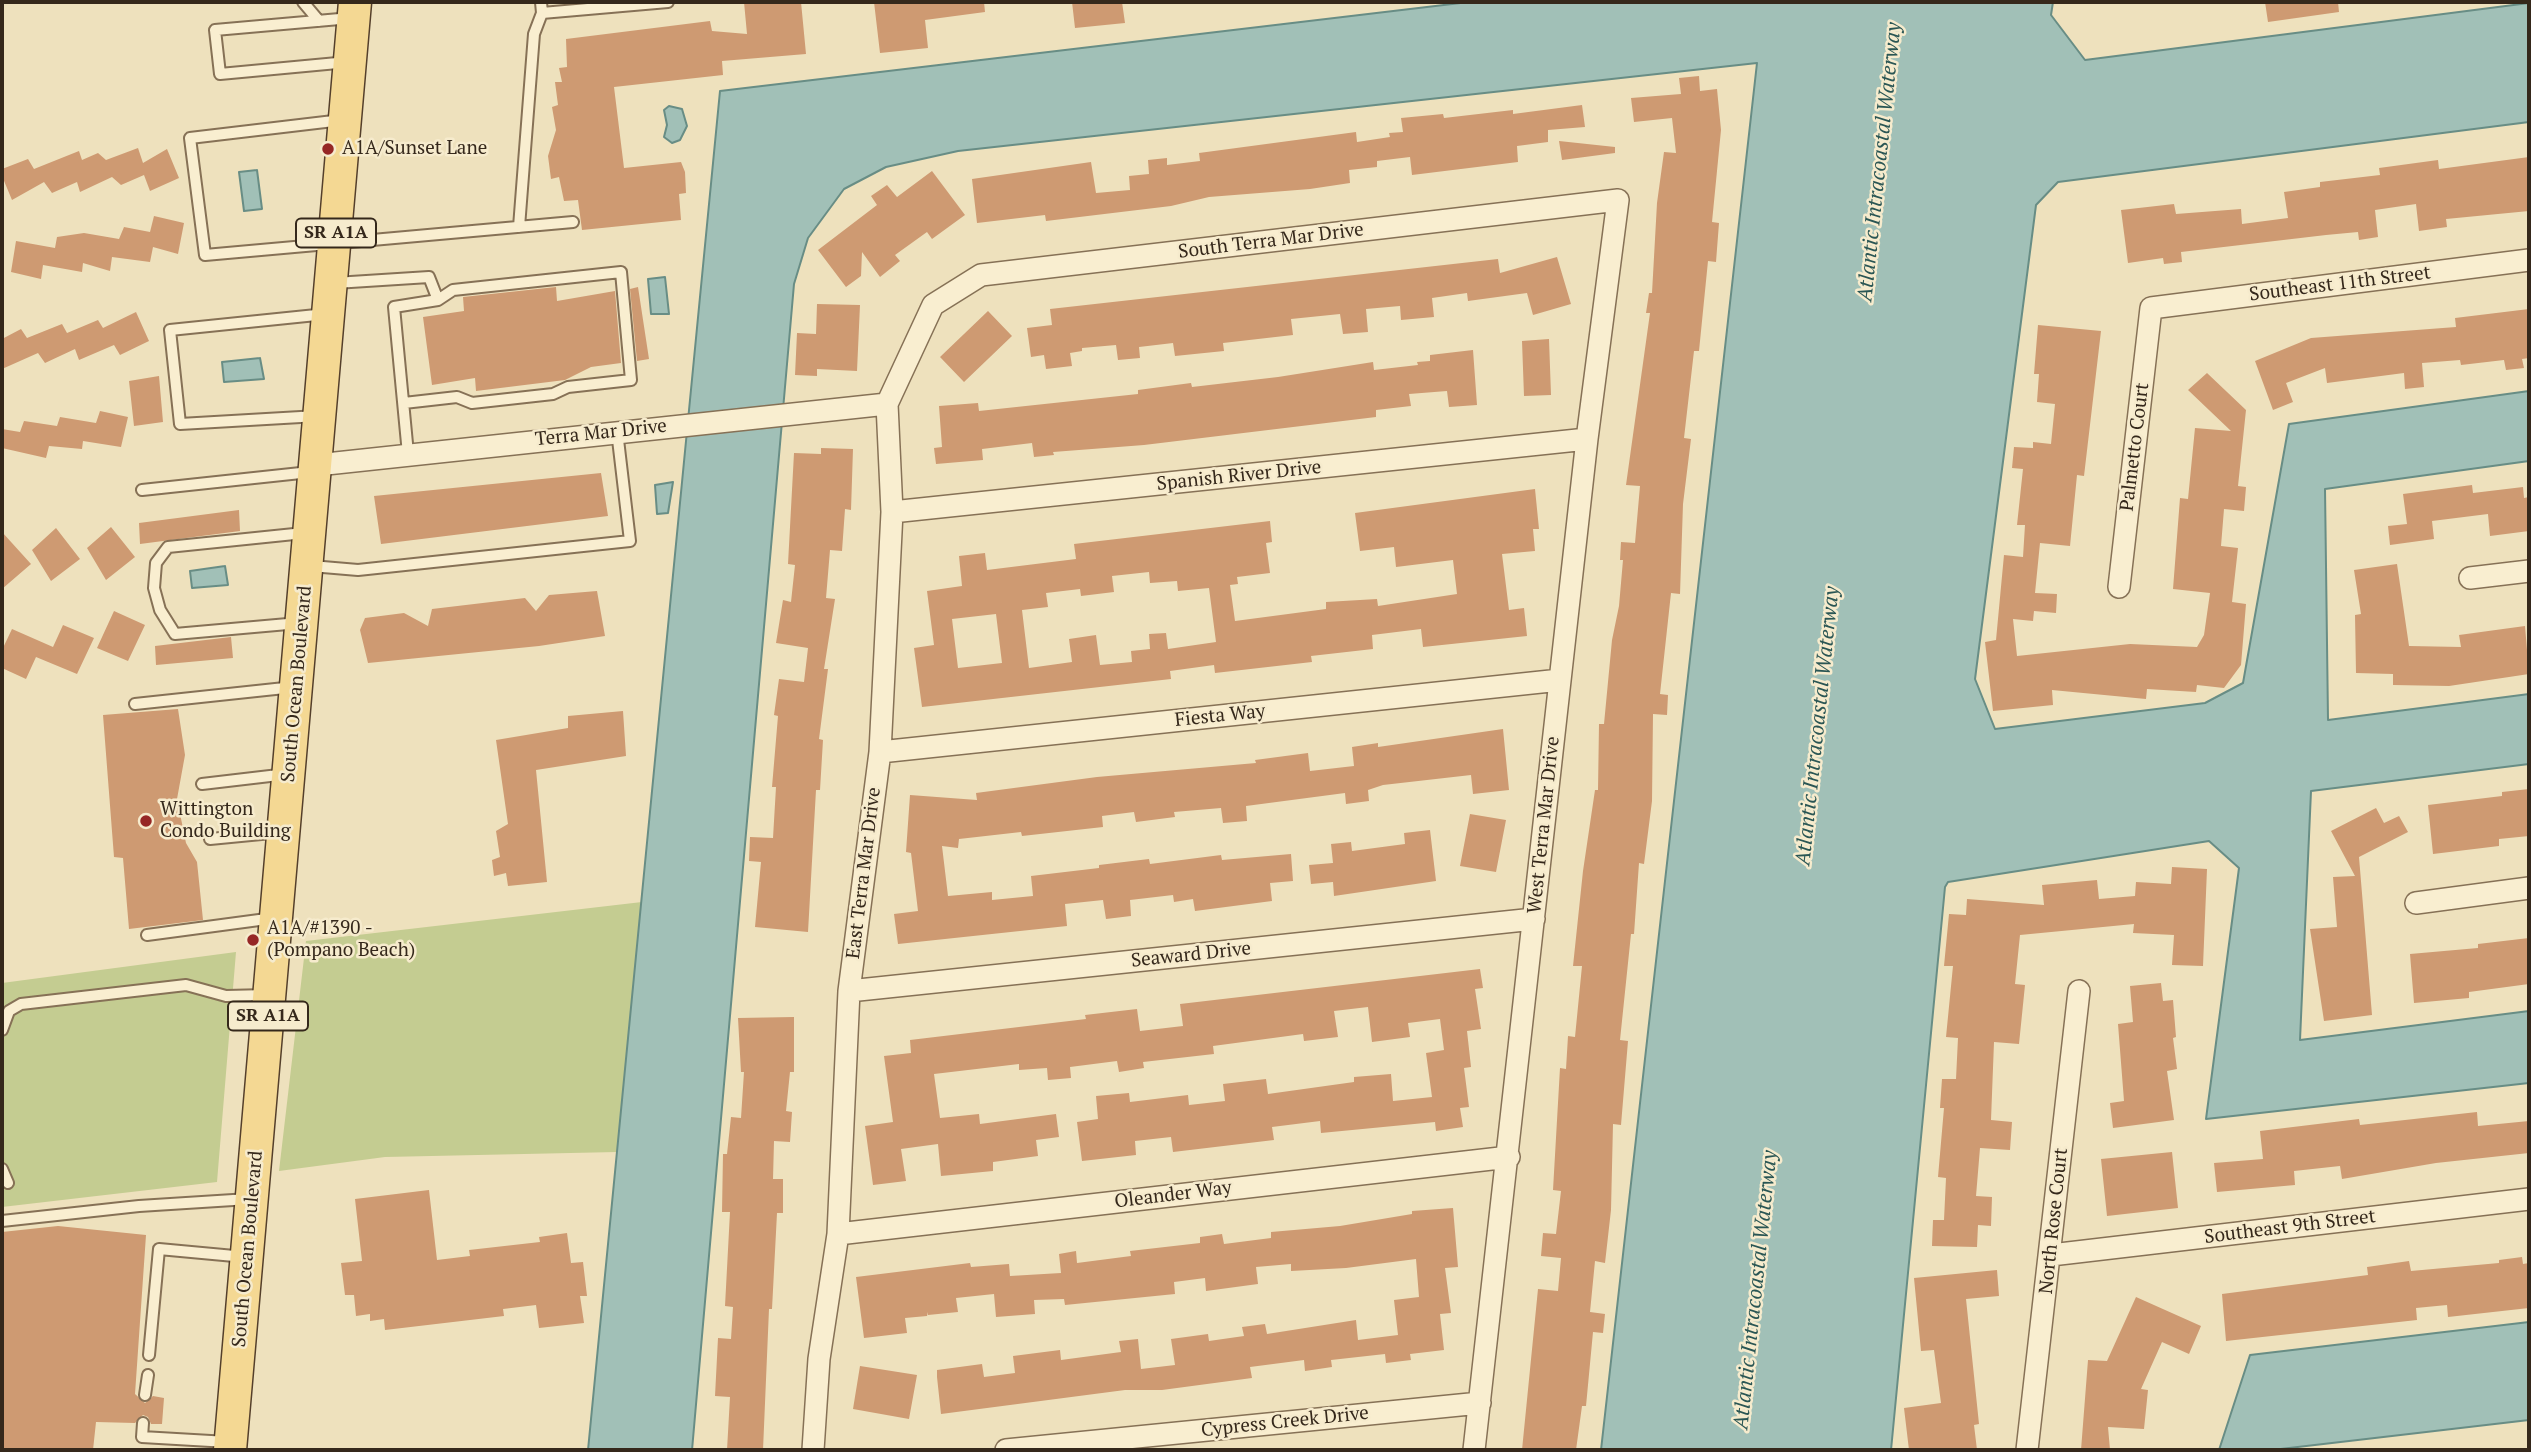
<!DOCTYPE html>
<html>
<head>
<meta charset="utf-8">
<style>
  body { margin:0 }
  #map { position:relative; width:2531px; height:1452px; overflow:hidden; background:#eee1bd; font-family:"PT Serif",serif }
  canvas { display:block }
  .frame { position:absolute; inset:0; border:4px solid #35281b; pointer-events:none }
</style>
</head>
<body>
<div id="map">
<canvas width="2531" height="1452"></canvas>
<div class="frame"></div>
</div>
<script>
const g = document.querySelector('canvas').getContext('2d');
g.lineJoin = 'round';
function fillPath(path, color) { g.fillStyle = color; g.fill(path, 'evenodd'); }
const shape = rows => new Path2D(rows.map(r => 'M' + r).join(''));
function strokePath(path, color, width, dash) { g.strokeStyle = color; g.lineWidth = width; g.lineCap = dash ? 'butt' : 'round'; g.setLineDash(dash || []); g.stroke(path); }
function write(font, color, halo, rows, align = 'center') {
  g.font = font + ' "PT Serif",serif'; g.lineWidth = 5; g.setLineDash([]); g.textBaseline = 'middle'; g.strokeStyle = halo; g.fillStyle = color; for (const [text, x, y, turn = 0] of rows) {
    g.save(); g.translate(x, y); g.rotate((+turn || 0) * Math.PI / 180); g.textAlign = isNaN(turn) ? turn : align; if (halo) g.strokeText(text, 0, 0); g.fillText(text, 0, 0); g.restore();
  }
}
fillPath(shape([
  [642,902,617,1152,385,1157,279,1171,306,941],
  [236,952,217,1182,2,1207,2,983]
]), '#c4cc91');
const water = shape([
  [1469,2,2053,2,2051,15,2085,60,2529,3,2529,122,2058,182,2036,205,1975,679,1995,729,2205,703,2243,683,2289,424,2529,391,2529,461,2325,489,2328,720,2529,694,2529,764,2311,791,2300,1040,2529,1011,2529,1083,2206,1119,2239,868,2209,841,1948,882,1945,887,1891,1450,1601,1450,1757,63,958,151,886,167,844,189,808,238,794,284,692,1450,588,1450,720,91,1469,2],
  [669,106,682,109,687,126,680,140,672,143,664,137,667,125,664,110,669,106],
  [257,170,262,209,244,211,239,172,257,170],
  [665,277,669,314,651,314,648,279,665,277],
  [260,358,264,379,224,382,222,362,260,358],
  [673,482,668,513,657,514,655,485,673,482],
  [225,566,228,585,192,588,190,571,225,566],
  [2529,1322,2529,1420,2272,1450,2219,1450,2250,1355,2529,1322]
]);
fillPath(water, '#a1c0b7');
strokePath(water, '#688d85', 2);
fillPath(shape([
  [744,2,801,2,806,54,722,61,723,75,614,87,624,168,681,162,685,172,686,193,679,194,681,220,582,230,578,200,564,201,559,177,551,179,548,156,556,130,552,107,558,105,555,82,562,82,559,68,567,67,566,39,710,21,712,31,747,34],
  [874,2,984,2,985,12,925,20,928,48,880,53],
  [1072,2,1122,2,1125,23,1075,28],
  [2265,2,2338,2,2339,12,2268,22],
  [1699,76,1700,91,1717,89,1721,130,1712,222,1719,223,1716,262,1708,261,1699,351,1694,351,1684,438,1691,439,1683,504,1680,594,1671,593,1660,694,1668,695,1667,715,1653,714,1652,801,1644,864,1639,863,1634,934,1631,934,1620,1040,1628,1041,1621,1125,1613,1124,1611,1210,1605,1263,1595,1261,1590,1312,1605,1314,1603,1333,1593,1332,1586,1406,1582,1406,1576,1450,1522,1450,1538,1289,1558,1291,1561,1258,1541,1256,1543,1233,1556,1234,1561,1191,1553,1190,1560,1068,1566,1069,1568,1036,1575,1037,1582,966,1573,966,1583,871,1595,790,1598,790,1599,724,1604,724,1612,640,1619,606,1623,560,1620,560,1621,542,1635,543,1640,486,1626,485,1650,313,1646,313,1649,293,1652,293,1657,203,1664,152,1676,153,1672,118,1634,122,1631,98,1681,94,1679,78],
  [1582,105,1585,127,1548,130,1548,142,1517,146,1518,162,1412,175,1410,157,1377,161,1377,167,1349,170,1350,183,1310,189,1209,197,1171,206,1046,221,1045,215,977,223,972,179,1091,162,1096,193,1130,190,1129,176,1149,174,1148,160,1167,158,1167,165,1200,161,1199,153,1356,132,1357,142,1390,137,1389,133,1403,132,1401,118,1443,114,1444,118,1513,110,1513,114],
  [1559,141,1615,147,1615,153,1562,160],
  [138,148,143,163,167,149,179,178,150,191,144,175,121,185,112,177,80,192,77,182,52,193,44,182,12,200,2,176,2,169,28,159,34,169,79,151,82,160,98,153,106,160],
  [2529,157,2529,211,2446,219,2447,227,2419,231,2416,204,2375,210,2378,237,2359,240,2358,232,2326,235,2181,252,2182,262,2164,264,2163,258,2128,263,2121,210,2174,204,2176,214,2241,209,2242,224,2288,218,2284,192,2320,187,2320,182,2380,175,2379,168,2438,160,2439,169],
  [932,171,965,215,932,239,927,232,895,255,900,261,880,277,862,252,861,276,846,287,818,250,877,205,871,196,887,185,897,197],
  [154,216,184,223,178,254,153,247,150,262,112,257,110,271,83,263,82,272,43,265,41,279,11,272,16,241,55,248,57,237,84,233,119,239,124,227,150,232],
  [1557,257,1571,304,1533,315,1527,293,1468,301,1467,293,1432,298,1434,317,1401,320,1400,306,1366,309,1368,332,1343,334,1340,314,1291,319,1293,335,1223,343,1224,351,1175,356,1173,343,1139,347,1140,358,1118,360,1116,345,1082,348,1082,351,1070,353,1072,366,1046,369,1044,355,1031,357,1027,328,1052,325,1050,309,1498,259,1500,273],
  [556,287,557,301,615,291,621,363,591,367,565,380,476,391,475,378,432,385,423,317,464,311,463,297],
  [638,287,649,359,637,361,630,289],
  [817,304,860,305,857,371,817,369,817,376,795,375,797,333,816,334],
  [2529,309,2529,358,2522,359,2524,368,2506,370,2504,360,2461,365,2460,360,2422,363,2424,387,2405,389,2404,373,2327,383,2325,368,2286,383,2293,402,2273,410,2255,361,2311,338,2456,327,2455,318],
  [988,311,1012,336,964,382,940,357],
  [136,312,149,341,120,355,114,345,79,360,75,349,45,363,38,353,2,369,2,339,21,329,27,338,62,324,67,333,98,320,103,328],
  [2038,325,2101,331,2084,476,2077,475,2070,546,2040,543,2035,593,2057,594,2056,613,2034,611,2033,621,2013,619,2017,656,2130,644,2197,647,2204,635,2210,593,2173,589,2180,498,2188,499,2195,428,2231,431,2188,390,2207,373,2246,410,2238,486,2246,487,2244,511,2224,509,2221,546,2238,548,2232,602,2246,604,2241,665,2224,688,2197,685,2196,692,2147,689,2146,699,2052,690,2053,705,1993,711,1985,642,1996,640,2004,555,2023,557,2025,525,2017,525,2023,469,2012,468,2014,447,2033,448,2033,442,2051,444,2055,404,2037,402,2039,374,2034,374],
  [1549,339,1551,395,1524,396,1522,341],
  [1473,350,1477,405,1449,407,1447,391,1409,394,1411,406,1376,410,1376,417,1144,445,1053,452,1054,455,1034,457,1032,443,982,449,983,460,936,464,934,448,942,447,939,406,978,403,979,411,1138,394,1138,390,1191,383,1192,387,1278,377,1373,362,1374,370,1418,365,1417,362,1430,361,1430,355],
  [159,376,163,422,134,426,129,381],
  [100,411,128,417,121,447,83,441,82,449,49,446,46,458,2,448,2,429,20,432,24,421,57,426,60,417,96,423],
  [821,448,853,449,851,510,845,509,842,551,830,550,826,598,835,599,824,669,828,669,819,739,823,740,820,790,816,790,808,932,755,927,761,862,749,861,750,837,773,838,776,787,772,787,778,716,774,715,779,679,804,682,808,648,776,643,783,600,791,602,795,565,788,564,794,453,821,454],
  [601,473,608,516,381,544,374,496],
  [2472,485,2473,493,2523,487,2524,498,2529,497,2529,531,2490,536,2488,514,2432,521,2434,539,2390,545,2388,526,2407,524,2403,494],
  [1535,489,1539,529,1533,529,1535,551,1502,554,1509,610,1524,608,1527,636,1423,647,1421,629,1372,635,1373,649,1311,656,1312,662,1215,673,1214,665,1170,671,1171,679,922,707,914,648,934,645,927,591,962,586,959,556,985,553,987,570,1076,559,1074,544,1270,521,1272,542,1266,543,1270,573,1237,577,1238,584,1230,585,1235,621,1326,609,1326,602,1377,599,1378,606,1457,594,1453,560,1396,567,1394,547,1360,551,1355,513],
  [1149,572,1150,583,1177,581,1178,591,1209,588,1216,642,1168,649,1166,633,1149,634,1150,649,1131,651,1132,662,1100,665,1096,635,1069,639,1072,662,1029,668,1022,610,1048,607,1046,593,1080,589,1081,596,1114,592,1112,576],
  [996,614,1002,663,958,668,952,619],
  [239,510,240,531,140,544,139,523],
  [111,527,135,557,106,580,87,548],
  [56,528,80,559,51,581,32,550],
  [2,532,31,564,2,589],
  [2397,564,2409,646,2461,647,2459,635,2525,626,2529,674,2449,686,2393,685,2393,674,2356,673,2355,615,2361,614,2354,570],
  [597,591,605,636,539,646,368,663,360,630,365,618,404,613,428,626,432,609,525,598,536,611,549,595],
  [114,611,145,625,128,661,97,648],
  [63,625,94,638,77,674,36,657,26,679,2,668,2,650,12,629,53,647],
  [231,637,233,658,156,665,155,646],
  [178,709,185,755,177,799,186,843,197,862,203,920,129,929,123,858,114,857,103,715],
  [623,711,626,756,536,770,547,882,508,886,506,873,494,876,492,860,500,857,496,831,508,824,496,740,568,728,568,716],
  [1503,729,1509,790,1473,794,1471,775,1383,785,1368,790,1369,801,1346,804,1345,793,1246,806,1247,821,1223,823,1221,808,1174,812,1175,817,1136,822,1134,812,1102,816,1103,827,1022,836,1021,832,959,839,958,848,942,846,948,896,992,892,992,900,1033,896,1031,876,1099,868,1099,865,1149,859,1150,864,1221,855,1222,860,1291,854,1293,881,1270,883,1272,901,1195,911,1193,899,1174,902,1173,895,1130,900,1131,916,1106,919,1103,900,1065,904,1067,926,898,944,894,914,918,911,911,853,906,852,910,795,977,800,976,793,1097,777,1256,763,1255,760,1308,753,1310,771,1354,766,1352,747,1378,743,1378,747],
  [2529,789,2529,836,2499,839,2499,846,2433,854,2428,805,2502,796,2502,792],
  [2376,808,2384,823,2399,816,2408,832,2359,857,2372,1015,2324,1021,2310,929,2337,927,2333,877,2355,876,2331,831],
  [1470,814,1506,820,1496,872,1460,866],
  [1430,830,1436,881,1334,896,1333,882,1311,884,1309,865,1333,863,1331,844,1351,842,1352,851,1405,844,1404,833],
  [2172,867,2207,869,2203,966,2172,965,2174,935,2133,933,2134,924,2020,935,2015,984,2025,985,2019,1044,1994,1042,1991,1120,2012,1122,2010,1150,1980,1148,1976,1196,1992,1197,1991,1226,1978,1225,1977,1247,1932,1246,1933,1220,1944,1220,1946,1178,1938,1177,1944,1108,1940,1108,1942,1079,1956,1079,1958,1038,1946,1037,1953,966,1944,966,1949,914,1966,915,1967,899,2044,905,2042,885,2097,880,2099,899,2135,896,2136,882,2171,884],
  [2529,938,2529,984,2469,992,2469,998,2414,1003,2410,954,2478,948,2478,944],
  [1480,969,1483,988,1475,989,1481,1029,1467,1031,1471,1067,1464,1068,1469,1107,1460,1108,1463,1127,1436,1131,1435,1122,1321,1133,1320,1121,1272,1127,1274,1140,1173,1152,1171,1137,1135,1141,1136,1155,1082,1161,1077,1122,1098,1119,1096,1096,1129,1093,1130,1102,1188,1095,1189,1105,1225,1101,1223,1084,1266,1079,1268,1094,1354,1082,1354,1077,1391,1074,1393,1101,1432,1097,1426,1053,1444,1050,1440,1019,1408,1023,1410,1037,1372,1042,1368,1007,1334,1011,1338,1037,1304,1041,1303,1034,1213,1046,1214,1054,1143,1062,1144,1068,1119,1072,1117,1061,1070,1067,1071,1078,1048,1080,1047,1068,1019,1070,1019,1064,934,1074,940,1118,979,1114,980,1124,1056,1114,1059,1137,1036,1140,1038,1156,993,1162,993,1171,941,1176,938,1144,901,1149,906,1181,873,1185,865,1126,893,1122,884,1056,911,1053,910,1040,1086,1019,1085,1015,1137,1009,1140,1031,1183,1026,1180,1004],
  [2161,983,2163,1001,2173,1000,2176,1037,2173,1038,2177,1069,2167,1071,2174,1120,2113,1128,2110,1103,2124,1101,2118,1024,2133,1022,2130,986],
  [794,1017,794,1072,790,1072,786,1111,792,1112,790,1142,774,1141,773,1179,783,1179,783,1213,777,1213,772,1309,769,1309,763,1450,727,1450,730,1397,715,1396,718,1338,731,1339,733,1307,725,1306,730,1212,722,1212,723,1154,727,1154,731,1117,741,1118,744,1072,741,1072,738,1018],
  [2477,1112,2478,1126,2529,1121,2529,1153,2436,1163,2342,1179,2340,1166,2294,1171,2295,1185,2217,1192,2214,1163,2263,1159,2260,1131,2359,1119,2360,1125],
  [2172,1152,2178,1208,2107,1216,2101,1159],
  [429,1190,437,1260,470,1256,469,1250,540,1242,539,1237,567,1233,571,1263,583,1262,587,1296,580,1296,584,1323,539,1328,536,1305,503,1309,504,1316,385,1330,384,1319,370,1321,370,1314,356,1316,354,1295,345,1295,341,1263,362,1261,355,1199],
  [1453,1208,1458,1267,1445,1268,1451,1313,1440,1314,1444,1350,1410,1354,1411,1360,1386,1363,1385,1354,1331,1360,1332,1367,1305,1371,1304,1360,1250,1367,1252,1378,1162,1390,1125,1390,941,1414,937,1377,937,1370,982,1364,984,1377,1015,1373,1013,1356,1060,1350,1061,1360,1121,1352,1119,1341,1138,1339,1141,1369,1175,1365,1171,1339,1208,1334,1209,1341,1244,1336,1242,1327,1265,1324,1267,1334,1356,1320,1358,1340,1398,1335,1394,1300,1419,1297,1416,1259,1346,1268,1291,1271,1291,1264,1256,1267,1258,1284,1206,1291,1205,1278,1174,1282,1175,1294,1065,1305,1064,1299,1034,1300,1035,1314,996,1317,994,1294,956,1298,958,1312,928,1315,928,1312,927,1316,905,1318,907,1333,864,1338,856,1277,970,1263,971,1267,1009,1264,1010,1276,1061,1273,1059,1254,1076,1251,1077,1263,1131,1256,1130,1251,1200,1243,1200,1237,1222,1234,1224,1244,1271,1238,1271,1232,1340,1226,1412,1214,1412,1211],
  [58,1226,146,1235,135,1394,145,1403,153,1396,164,1398,162,1424,151,1424,148,1417,143,1415,135,1423,96,1422,93,1450,2,1450,2,1232],
  [2522,1257,2523,1264,2529,1263,2529,1308,2448,1317,2447,1305,2416,1308,2417,1320,2226,1341,2222,1294,2368,1275,2367,1267,2409,1261,2411,1271,2499,1263,2499,1260],
  [1997,1270,1999,1296,1966,1299,1979,1424,1974,1425,1977,1450,1909,1450,1904,1408,1941,1403,1934,1350,1921,1351,1914,1278],
  [2136,1297,2201,1326,2189,1354,2162,1342,2141,1389,2148,1390,2144,1429,2108,1427,2110,1450,2081,1450,2088,1360,2107,1361],
  [860,1366,917,1375,909,1419,853,1409]
]), '#ce9a72');
const lane = shape([
  [303,2,319,21],
  [541,2,542,13,668,2],
  [348,62,220,74,215,30,351,18],
  [342,120,190,138,205,255,573,222],
  [519,227,534,34,542,13],
  [335,283,429,277,438,300],
  [404,403,457,397,472,403,553,394,568,387,631,380,621,272,453,290,438,300,394,307,408,454],
  [318,416,180,424,170,330,326,314],
  [142,490,310,472],
  [311,566,358,570,630,541,617,431],
  [299,623,175,634,160,610,154,588,156,563,168,547,304,533],
  [135,704,294,687],
  [202,784,287,774],
  [210,839,282,832],
  [147,935,274,918],
  [2,1030,9,1011,21,1004,186,985,226,996,267,995],
  [2,1169,8,1183],
  [2,1221,139,1206,249,1199],
  [149,1355,159,1249,245,1257],
  [145,1395,148,1375],
  [143,1423,142,1437,228,1442]
]);
const street = shape([
  [317,465,887,404],
  [892,512,1587,439],
  [2470,578,2529,571],
  [2119,587,2151,308,2529,260],
  [880,752,1560,680],
  [2416,903,2529,888],
  [849,991,1534,919],
  [838,1234,1509,1157],
  [2051,1255,2529,1199],
  [813,1450,819,1359,838,1234,849,991,880,752,892,512,887,404,933,305,981,275,1618,200,1587,439,1474,1450],
  [1006,1450,1480,1403],
  [2027,1450,2079,991]
]);
const primary = shape([
  [230,1450,355,2]
]);
strokePath(lane, '#867156', 14);
strokePath(street, '#867156', 24);
strokePath(primary, '#543f2b', 35);
strokePath(lane, '#f9eed0', 10);
strokePath(street, '#f9eed0', 21);
strokePath(primary, '#f4d893', 32);
for (const [x, y, r, color] of [
  [328,149,7,"#962725"],
  [146,821,7,"#962725"],
  [253,940,7,"#962725"]
]) { const dot = new Path2D(); dot.arc(x, y, r, 0, 2 * Math.PI); g.fillStyle = color; g.fill(dot); strokePath(dot, '#f6ebcd', 2.5); }
for (const [x, y, w] of [
  [336,233,80],
  [268,1016,80]
]) { const box = new Path2D(); box.roundRect(x - w / 2, y - 14.5, w, 29, 5); g.fillStyle = '#f6ebcd'; g.fill(box); strokePath(box, '#35281b', 2); }
write('bold 18px', '#35281b', null, [
  ["SR A1A",336,233],
  ["SR A1A",268,1016]
]);
write('19px', '#35281b', '#f6ebcd', [
  ["A1A/Sunset Lane",342,149],
  ["Wittington",160,810],
  ["Condo Building",160,832],
  ["A1A/#1390 -",267,929],
  ["(Pompano Beach)",267,951]
], 'left');
write('19px', '#35281b', '#f6ebcd', [
  ["South Terra Mar Drive",1271,241,-7],
  ["Southeast 11th Street",2340,284,-7],
  ["Terra Mar Drive",601,433,-6],
  ["Palmetto Court",2135,447,-83],
  ["Spanish River Drive",1239,476,-6],
  ["South Ocean Boulevard",297,684,-85],
  ["Fiesta Way",1220,716,-6],
  ["West Terra Mar Drive",1544,825,-84],
  ["East Terra Mar Drive",864,873,-83],
  ["Seaward Drive",1191,955,-6],
  ["Oleander Way",1173,1195,-7],
  ["North Rose Court",2054,1221,-84],
  ["Southeast 9th Street",2290,1227,-7],
  ["South Ocean Boulevard",248,1249,-85],
  ["Cypress Creek Drive",1285,1422,-6]
]);
write('italic 21px', '#2a5654', '#f6ebcd', [
  ["Atlantic Intracoastal Waterway",1880,162,-84],
  ["Atlantic Intracoastal Waterway",1818,726,-84],
  ["Atlantic Intracoastal Waterway",1756,1290,-84]
]);
</script>
</body>
</html>
